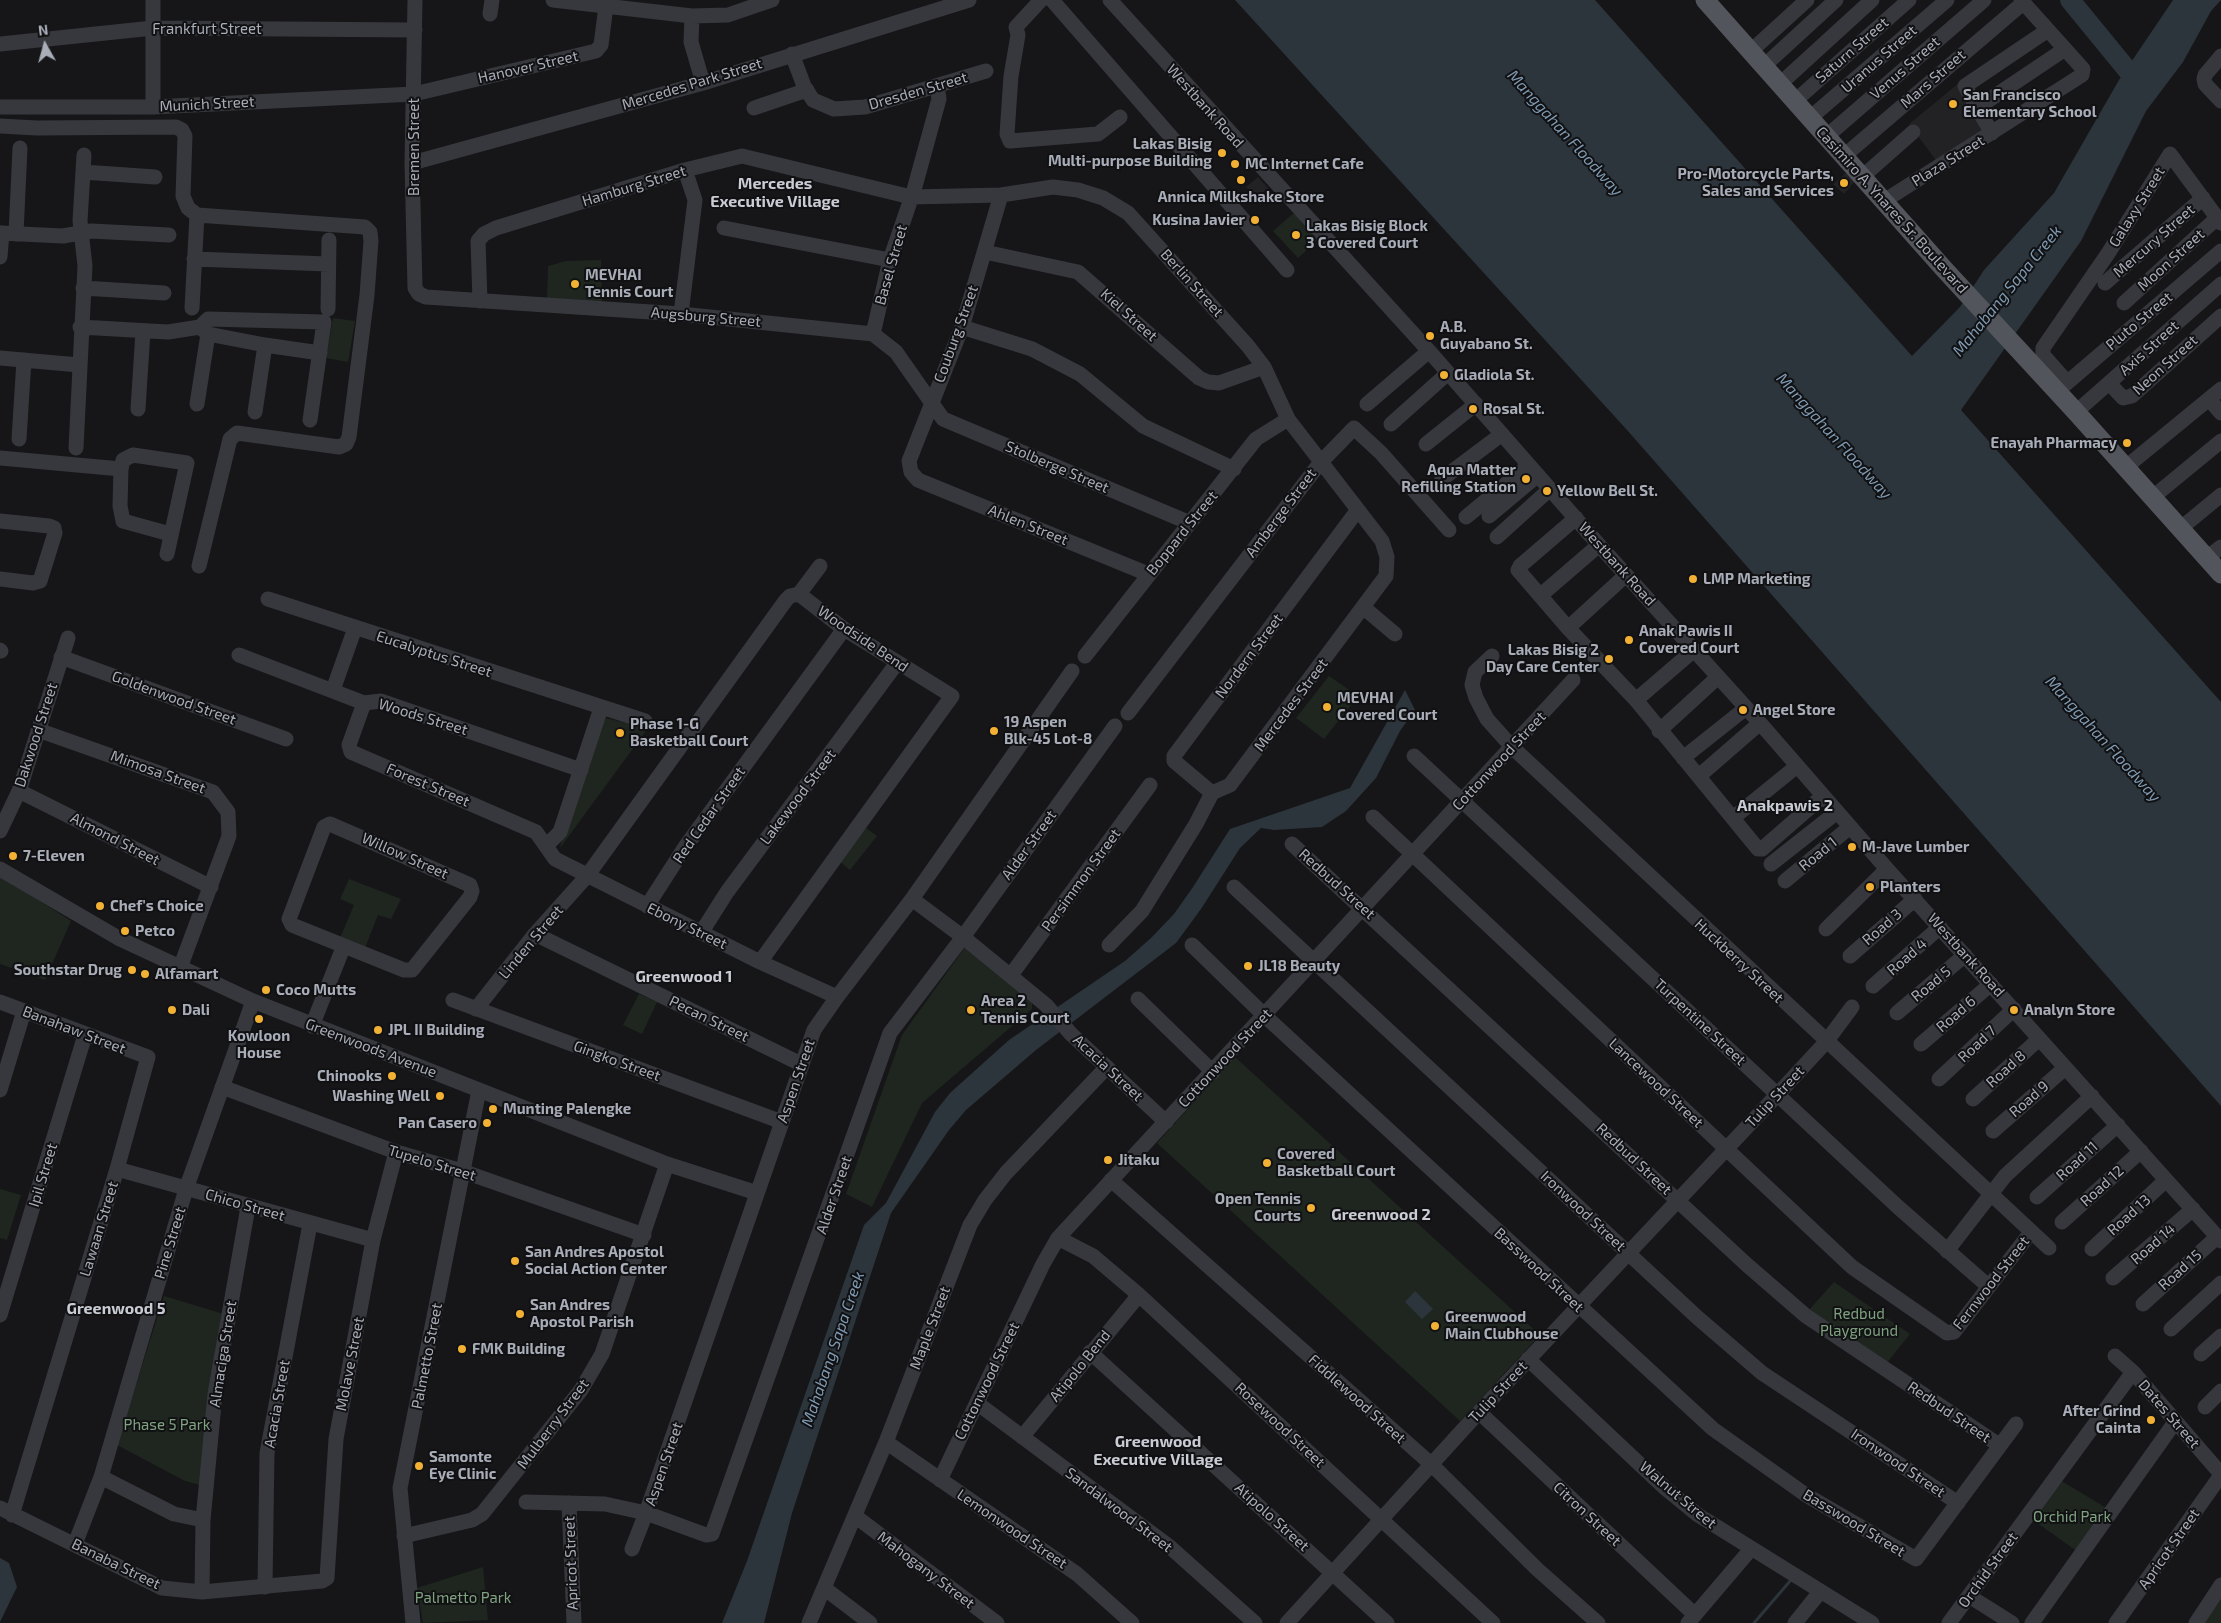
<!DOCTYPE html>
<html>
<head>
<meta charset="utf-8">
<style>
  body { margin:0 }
  #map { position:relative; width:2221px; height:1623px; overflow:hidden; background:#161618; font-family:"Exo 2",sans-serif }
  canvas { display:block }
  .north { position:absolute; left:20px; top:20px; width:50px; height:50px; -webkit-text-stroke:4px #111113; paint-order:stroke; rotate:353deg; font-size:14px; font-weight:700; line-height:20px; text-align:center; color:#a8adb8 }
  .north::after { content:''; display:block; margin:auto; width:18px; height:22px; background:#a8adb8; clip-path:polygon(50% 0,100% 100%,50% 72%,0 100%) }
</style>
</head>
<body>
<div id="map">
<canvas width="2221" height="1623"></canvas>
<div class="north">N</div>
</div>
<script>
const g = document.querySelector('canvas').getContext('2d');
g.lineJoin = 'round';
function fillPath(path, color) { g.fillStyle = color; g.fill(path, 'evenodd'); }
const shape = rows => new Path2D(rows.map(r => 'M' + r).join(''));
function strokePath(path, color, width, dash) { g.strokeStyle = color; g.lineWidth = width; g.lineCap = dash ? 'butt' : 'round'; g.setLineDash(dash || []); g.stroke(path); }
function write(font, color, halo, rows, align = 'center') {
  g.font = font + ' "Exo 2",sans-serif'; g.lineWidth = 4; g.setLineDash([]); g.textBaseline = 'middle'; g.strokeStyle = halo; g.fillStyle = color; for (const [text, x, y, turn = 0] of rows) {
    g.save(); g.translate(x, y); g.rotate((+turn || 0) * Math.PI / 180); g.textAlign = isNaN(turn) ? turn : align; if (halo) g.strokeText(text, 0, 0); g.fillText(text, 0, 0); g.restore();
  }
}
fillPath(shape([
  [1959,83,1990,132,1938,163,1909,124],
  [1846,173,1855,181,1844,194,1833,184],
  [1258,177,1268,188,1257,198,1246,187]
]), '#222225');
fillPath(shape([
  [1295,212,1320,238,1298,258,1273,231],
  [601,260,602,304,547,302,548,266,566,261],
  [333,318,355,321,348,362,326,358],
  [1329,676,1358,696,1324,739,1296,718],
  [605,718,648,728,560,848,563,833],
  [865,827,877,836,850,870,839,861],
  [0,875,71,921,45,980,0,964],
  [349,879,401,899,391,919,378,915,365,948,340,938,354,905,340,899],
  [966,946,1032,999,1032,1009,922,1103,872,1207,846,1194,902,1035],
  [639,994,657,1002,642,1034,623,1025],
  [1235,1057,1540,1335,1460,1421,1157,1143],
  [0,1189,21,1195,7,1240,0,1238],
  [1834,1282,1910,1334,1886,1364,1808,1311],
  [164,1296,227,1315,204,1486,185,1481,117,1445],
  [2060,1480,2108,1509,2078,1552,2029,1517],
  [483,1567,488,1620,423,1623,417,1588],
  [2221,1589,2221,1623,2198,1623]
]), '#1e261f');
fillPath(shape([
  [1235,0,1595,0,1912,356,1960,307,1984,270,2054,193,2119,80,2173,0,2221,0,2211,11,2183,62,2146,111,2081,241,1961,410,2221,702,2221,1106,1627,430],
  [1405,690,1415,710,1400,731,1376,778,1346,811,1322,827,1274,830,1261,828,1240,848,1201,909,1176,943,1036,1050,966,1110,949,1130,891,1213,792,1513,764,1623,722,1623,747,1561,864,1225,886,1203,935,1112,950,1093,1009,1040,1125,961,1151,938,1174,914,1193,887,1230,829,1350,788],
  [1415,1291,1433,1309,1422,1319,1405,1302],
  [0,1558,9,1563,17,1587,0,1622]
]), '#2c353c');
strokePath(shape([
  [1754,1623,1791,1580]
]), '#2c353c', 3);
strokePath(shape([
  [2070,0,2138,83]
]), '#2c353c', 20);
strokePath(shape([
  [153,0,153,107],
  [415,0,412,163,415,288,419,294,426,297,681,314,873,334,896,352,943,419,1190,523],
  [553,0,692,16,728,15,772,0],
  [1041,0,1016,27,1018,35,1011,76,1007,134,1010,141,1098,134,1120,117],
  [1052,0,1287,270],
  [1110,0,1429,351,1599,545,1760,723,1887,869,2221,1241],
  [490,14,492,0],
  [692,16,691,42,703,83],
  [0,44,153,28,415,30],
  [1751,51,1807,0],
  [792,54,804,86,813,100,834,109,865,107,986,71],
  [2221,56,2205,75,2204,79,2205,84,2221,101],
  [1764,66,1836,0],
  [1780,84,1872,0],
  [1795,101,1909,0],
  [0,107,153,107,414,94,596,51,601,45,606,6],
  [754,108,807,90],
  [1977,108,1965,86,2048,30],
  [1810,118,1947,0],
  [0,126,37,128,176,127,182,130,185,136,183,196,188,208,197,215,365,227,370,232,371,241,367,295,349,437,346,444,339,447,237,433,230,439,199,566],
  [1992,133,1977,108,2065,49],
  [1827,136,1984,0],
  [1844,156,2023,3],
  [412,163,703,83,969,0],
  [83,172,155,177],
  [1862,177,1913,132],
  [1001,195,962,327,909,461,911,472,918,480,1148,574],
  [1884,201,2082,75,2083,69,2021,0],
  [724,228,890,260],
  [0,233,63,236,91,231,169,235],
  [16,234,20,148],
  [985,252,1078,272,1199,378,1208,382,1219,383,1264,367],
  [0,257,2,233],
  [194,259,328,264],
  [2105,283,2203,198],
  [83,288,164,293],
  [480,301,478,241,484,234,496,228,685,170,742,156,911,197,1001,195,1053,187,1078,190,1103,198,1128,213,1248,346,1264,367,1288,419,1382,541,1387,557,1386,576,1230,785,1212,793],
  [2124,303,2217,218],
  [192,308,197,215],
  [328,309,329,240],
  [681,314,695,200,685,170],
  [80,327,168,332,200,327,208,319,324,322,310,420],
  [200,327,208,334,265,345,320,353],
  [962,327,1032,349,1080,374,1143,426,1234,469],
  [873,334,890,260,914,190,939,99,937,86],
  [0,358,79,365],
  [2067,382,2043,355,2043,348,2109,252,2170,154,2221,223],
  [2109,383,2123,398,2132,396,2221,316],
  [2061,388,2221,251],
  [2209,399,2221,413],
  [197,404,208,334],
  [1367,404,1429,351],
  [138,409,143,331],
  [255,412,265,345],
  [2076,412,2221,284],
  [1391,424,1448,373],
  [19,439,24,360],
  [1426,444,1476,404],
  [76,448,85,266,80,221,84,155],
  [0,458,121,469],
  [2126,467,2221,389],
  [1442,479,1502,434],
  [2153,497,2221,441],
  [1489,516,1538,475],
  [1466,517,1529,465],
  [1576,518,1520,566,1518,570,1568,628,1636,700,1758,849,1762,849,1823,796],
  [0,521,49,526,54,528,55,533,40,581,33,583,0,579],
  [2181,528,2221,495],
  [1497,537,1550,489],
  [167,554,187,463,133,455,123,460,121,469,120,506,123,521,170,534],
  [2207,558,2221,547],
  [799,594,820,566],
  [1541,595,1599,545],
  [268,599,645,721],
  [1363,607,1395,634],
  [1568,628,1626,575],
  [0,650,1,651],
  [239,655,364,703,381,701,581,770],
  [1085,656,1256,439,1288,419],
  [1492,656,1475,672,1472,685,1476,698,1487,719,1512,747,2049,1248],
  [61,657,286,739],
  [333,690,355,628],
  [1636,700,1694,650],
  [364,703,349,745,351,752,536,832,555,859,760,962,837,997],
  [1128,713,1320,463,1354,428,1381,453,1449,530],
  [38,730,213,792,228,812,229,836,180,968],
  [1659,731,1718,677],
  [1414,756,1898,1207,1988,1286],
  [1683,758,1746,708],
  [1699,776,1760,723],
  [19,791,211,887],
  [1212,793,1174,761,1174,756,1357,511],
  [1373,817,1852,1267,1947,1333,1954,1332,2031,1232],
  [1733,818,1797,766],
  [330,824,470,885,472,891,470,897,412,970,404,970,292,925,289,919,324,827,330,824],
  [0,831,19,791,68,638],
  [1292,844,1746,1264,1806,1316,1999,1445],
  [546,846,560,832,601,708],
  [1771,864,1837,812],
  [0,869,120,939,253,1001,667,1164,757,1193],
  [1785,881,1850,827],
  [1234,887,1698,1318,1762,1373,1958,1503],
  [912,899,963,937,1046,1005,1071,1034,1166,1122],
  [647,906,685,847,844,629],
  [1826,929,1887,869],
  [701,933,727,892,897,663],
  [535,934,801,1064],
  [1109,945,1142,911,1196,824,1212,793],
  [1192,945,1265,1016,1713,1429,1806,1495,1916,1559,2016,1424],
  [1850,956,1915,899],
  [1011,975,1150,785],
  [1873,986,1940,927],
  [1138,999,1213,1072],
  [453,1000,782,1122],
  [0,1002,148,1057,117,1169,12,1515],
  [476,1009,535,934,587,876,786,600,790,596,799,594,844,629,952,696,760,962],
  [1897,1013,1965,955],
  [312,1026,343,948],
  [1921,1044,1991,984],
  [1939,1079,2014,1009],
  [222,1087,396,1152,462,1171,644,1235],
  [0,1090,24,1011],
  [1973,1099,2039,1039],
  [1993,1131,2065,1068],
  [117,1169,373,1240],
  [1111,1180,1431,1464,1537,1569,1598,1623],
  [2037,1197,2118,1125],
  [2062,1222,2141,1151],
  [1058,1238,1093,1256,1139,1295,1493,1623],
  [2092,1249,2166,1180],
  [1947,1251,2005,1176,2092,1096],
  [2113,1278,2193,1209],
  [2143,1304,2217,1237],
  [0,1315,85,1035],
  [2171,1329,2221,1283],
  [1090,1352,1387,1623],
  [2201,1354,2221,1336],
  [2115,1356,2133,1372,2221,1474],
  [1528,1359,1665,1488,1698,1515,1872,1623],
  [977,1403,1170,1547,1255,1623],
  [2205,1407,2221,1391],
  [1479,1412,1695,1615],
  [1022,1437,1139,1295],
  [886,1442,1077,1574,1132,1623],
  [101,1477,174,1514,203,1520],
  [940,1480,1043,1264,1058,1238,1573,680],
  [526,1502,605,1504,646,1513,706,1535,712,1534,890,1033,963,937,1115,726],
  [569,1503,574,1623],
  [0,1508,162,1588,202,1592,322,1581,327,1578,336,1439,373,1240,396,1152],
  [855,1516,997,1623],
  [404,1536,472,1520,482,1514,581,1390,602,1354,667,1164],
  [75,1544,101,1477,186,1189,253,1001],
  [632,1549,646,1513,814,1030,837,997,912,899,1072,671],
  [265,1587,267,1453,310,1224],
  [824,1588,870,1623],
  [202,1592,203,1520,215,1394,248,1207],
  [1969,1596,2012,1623],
  [413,1623,400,1488,479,1090],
  [809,1623,886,1442,970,1225,985,1200,1006,1173,1106,1068],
  [1287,1623,1479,1412,1777,1095,1826,1042,1852,1007],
  [1688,1623,1751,1549],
  [1795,1623,1820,1592],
  [1949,1623,2133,1372],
  [2032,1623,2175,1422],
  [2116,1623,2221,1475],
  [2196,1623,2221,1585]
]), '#37383d', 15);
strokePath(shape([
  [1705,0,1944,269,2076,412,2221,574]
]), '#53555c', 19);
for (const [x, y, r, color] of [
  [1953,104,5,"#f2b134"],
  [1222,153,5,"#f2b134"],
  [1235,164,5,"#f2b134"],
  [1241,180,5,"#f2b134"],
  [1844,183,5,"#f2b134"],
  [1255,220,5,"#f2b134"],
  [1296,235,5,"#f2b134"],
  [575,284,5,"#f2b134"],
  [1430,336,5,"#f2b134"],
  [1444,375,5,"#f2b134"],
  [1473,409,5,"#f2b134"],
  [2127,443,5,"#f2b134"],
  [1526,479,5,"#f2b134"],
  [1547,491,5,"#f2b134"],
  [1693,579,5,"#f2b134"],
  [1629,640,5,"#f2b134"],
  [1609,659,5,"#f2b134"],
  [1327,707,5,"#f2b134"],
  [1743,710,5,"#f2b134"],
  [994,731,5,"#f2b134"],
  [620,733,5,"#f2b134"],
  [1852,847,5,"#f2b134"],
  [13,856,5,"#f2b134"],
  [1870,887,5,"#f2b134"],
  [100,906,5,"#f2b134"],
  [125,931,5,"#f2b134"],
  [1248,966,5,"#f2b134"],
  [132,970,5,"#f2b134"],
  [145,974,5,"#f2b134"],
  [266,990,5,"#f2b134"],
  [172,1010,5,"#f2b134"],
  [971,1010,5,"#f2b134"],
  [2014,1010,5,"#f2b134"],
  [259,1019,5,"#f2b134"],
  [378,1030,5,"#f2b134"],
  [392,1076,5,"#f2b134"],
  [440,1096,5,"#f2b134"],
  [493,1109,5,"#f2b134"],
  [487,1123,5,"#f2b134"],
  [1108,1160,5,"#f2b134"],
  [1267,1163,5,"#f2b134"],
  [1311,1208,5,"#f2b134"],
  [515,1261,5,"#f2b134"],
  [520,1314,5,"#f2b134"],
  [1435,1326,5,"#f2b134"],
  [462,1349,5,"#f2b134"],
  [2151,1420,5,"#f2b134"],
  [419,1466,5,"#f2b134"]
]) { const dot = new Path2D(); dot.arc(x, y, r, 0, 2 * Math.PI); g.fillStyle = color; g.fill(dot); strokePath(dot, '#111113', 2); }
write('15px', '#a8adb8', '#111113', [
  ["Frankfurt Street",207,29],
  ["Saturn Street",1852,50,-41],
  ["Uranus Street",1879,59,-41],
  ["Hanover Street",528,67,-13],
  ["Venus Street",1905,68,-41],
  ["Mars Street",1933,79,-41],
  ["Mercedes Park Street",692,84,-17],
  ["Dresden Street",918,91,-16],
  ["Munich Street",207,104,-3],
  ["Westbank Road",1205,106,48],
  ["Bremen Street",414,147,-90],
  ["Plaza Street",1948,161,-32],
  ["Hamburg Street",634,186,-17],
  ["Galaxy Street",2137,207,-58],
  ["Casimiro A. Ynares Sr. Boulevard",1892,210,48],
  ["Mercury Street",2154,241,-41],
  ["Moon Street",2171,260,-42],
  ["Basel Street",891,265,-74],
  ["Berlin Street",1192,283,48],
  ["Kiel Street",1129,315,42],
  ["Augsburg Street",706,317,5],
  ["Pluto Street",2139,321,-40],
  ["Couburg Street",956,334,-70],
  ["Axis Street",2149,348,-42],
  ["Neon Street",2165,365,-42],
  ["Stolberge Street",1057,467,23],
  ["Amberge Street",1281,513,-53],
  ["Ahlen Street",1028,525,22],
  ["Boppard Street",1182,533,-51],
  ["Westbank Road",1617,564,48],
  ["Woodside Bend",863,639,34],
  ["Eucalyptus Street",434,654,18],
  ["Nordern Street",1249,656,-53],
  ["Goldenwood Street",174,698,20],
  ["Mercedes Street",1291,705,-53],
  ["Woods Street",423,717,17],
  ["Dakwood Street",36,735,-72],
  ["Cottonwood Street",1499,761,-47],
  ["Mimosa Street",158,772,20],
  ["Forest Street",428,785,23],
  ["Lakewood Street",798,797,-53],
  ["Red Cedar Street",709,815,-55],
  ["Almond Street",115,839,27],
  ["Alder Street",1029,845,-54],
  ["Road 1",1818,854,-39],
  ["Willow Street",405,856,24],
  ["Persimmon Street",1081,880,-54],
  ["Redbud Street",1337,884,42],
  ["Ebony Street",687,926,26],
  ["Road 3",1882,927,-41],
  ["Linden Street",531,942,-50],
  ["Westbank Road",1966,955,48],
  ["Road 4",1907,957,-41],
  ["Huckberry Street",1739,961,43],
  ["Road 5",1931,984,-40],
  ["Road 6",1956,1014,-41],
  ["Pecan Street",709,1019,26],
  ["Turpentine Street",1700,1022,43],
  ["Banahaw Street",74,1030,21],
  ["Road 7",1977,1044,-43],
  ["Greenwoods Avenue",371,1048,21],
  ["Cottonwood Street",1225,1058,-47],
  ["Gingko Street",617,1061,20],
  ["Acacia Street",1108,1068,43],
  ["Road 8",2006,1069,-42],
  ["Aspen Street",796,1081,-71],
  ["Lancewood Street",1656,1083,43],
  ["Tulip Street",1775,1097,-47],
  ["Road 9",2029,1099,-41],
  ["Redbud Street",1634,1159,43],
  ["Road 11",2077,1161,-42],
  ["Tupelo Street",432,1163,17],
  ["Ipil Street",43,1175,-73],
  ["Road 12",2102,1186,-42],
  ["Alder Street",834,1195,-71],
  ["Chico Street",245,1205,16],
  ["Ironwood Street",1583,1211,43],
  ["Road 13",2129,1215,-42],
  ["Lawaan Street",99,1229,-73],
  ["Pine Street",170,1243,-73],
  ["Road 14",2153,1244,-41],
  ["Basswood Street",1539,1270,43],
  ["Road 15",2180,1270,-42],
  ["Fernwood Street",1991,1283,-52],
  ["Maple Street",930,1328,-69],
  ["Almaciga Street",223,1354,-81],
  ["Palmetto Street",427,1356,-79],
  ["Molave Street",350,1364,-79],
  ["Atipolo Bend",1080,1366,-51],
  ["Cottonwood Street",987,1381,-64],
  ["Tulip Street",1498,1392,-47],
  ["Fiddlewood Street",1357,1399,42],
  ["Acacia Street",277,1404,-80],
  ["Redbud Street",1949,1412,34],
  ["Dates Street",2169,1414,49],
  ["Mulberry Street",553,1424,-53],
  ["Rosewood Street",1280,1425,43],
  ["Ironwood Street",1898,1463,34],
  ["Aspen Street",664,1464,-71],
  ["Walnut Street",1678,1495,40],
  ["Sandalwood Street",1119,1510,37],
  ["Citron Street",1587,1514,43],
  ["Atipolo Street",1272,1517,42],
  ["Basswood Street",1854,1523,31],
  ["Lemonwood Street",1012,1529,34],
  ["Apricot Street",2169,1549,-55],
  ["Apricot Street",571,1563,-92],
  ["Banaba Street",116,1564,26],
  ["Mahogany Street",926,1570,37],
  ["Orchid Street",1988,1570,-54]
]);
write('bold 15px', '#a8adb8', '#111113', [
  ["San Francisco",1963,95],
  ["Elementary School",1963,112],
  ["Lakas Bisig",1212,144,"right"],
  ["Multi-purpose Building",1212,161,"right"],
  ["MC Internet Cafe",1245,164],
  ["Pro-Motorcycle Parts,",1834,174,"right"],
  ["Sales and Services",1834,191,"right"],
  ["Annica Milkshake Store",1241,197,"center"],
  ["Kusina Javier",1245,220,"right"],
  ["Lakas Bisig Block",1306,226],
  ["3 Covered Court",1306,243],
  ["MEVHAI",585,275],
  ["Tennis Court",585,292],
  ["A.B.",1440,327],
  ["Guyabano St.",1440,344],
  ["Gladiola St.",1454,375],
  ["Rosal St.",1483,409],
  ["Enayah Pharmacy",2117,443,"right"],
  ["Aqua Matter",1516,470,"right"],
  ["Refilling Station",1516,487,"right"],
  ["Yellow Bell St.",1557,491],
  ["LMP Marketing",1703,579],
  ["Anak Pawis II",1639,631],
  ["Covered Court",1639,648],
  ["Lakas Bisig 2",1599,650,"right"],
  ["Day Care Center",1599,667,"right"],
  ["MEVHAI",1337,698],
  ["Covered Court",1337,715],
  ["Angel Store",1753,710],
  ["19 Aspen",1004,722],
  ["Blk-45 Lot-8",1004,739],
  ["Phase 1-G",630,724],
  ["Basketball Court",630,741],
  ["M-Jave Lumber",1862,847],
  ["7-Eleven",23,856],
  ["Planters",1880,887],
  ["Chef's Choice",110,906],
  ["Petco",135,931],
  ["JL18 Beauty",1258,966],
  ["Southstar Drug",122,970,"right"],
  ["Alfamart",155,974],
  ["Coco Mutts",276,990],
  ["Area 2",981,1001],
  ["Tennis Court",981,1018],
  ["Dali",182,1010],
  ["Analyn Store",2024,1010],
  ["JPL II Building",388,1030],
  ["Kowloon",259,1036,"center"],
  ["House",259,1053,"center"],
  ["Chinooks",382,1076,"right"],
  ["Washing Well",430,1096,"right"],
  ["Munting Palengke",503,1109],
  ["Pan Casero",477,1123,"right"],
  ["Covered",1277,1154],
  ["Basketball Court",1277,1171],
  ["Jitaku",1118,1160],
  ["Open Tennis",1301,1199,"right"],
  ["Courts",1301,1216,"right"],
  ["San Andres Apostol",525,1252],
  ["Social Action Center",525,1269],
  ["San Andres",530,1305],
  ["Apostol Parish",530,1322],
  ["Greenwood",1445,1317],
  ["Main Clubhouse",1445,1334],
  ["FMK Building",472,1349],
  ["After Grind",2141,1411,"right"],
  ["Cainta",2141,1428,"right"],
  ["Samonte",429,1457],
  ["Eye Clinic",429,1474]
], 'left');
write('15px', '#7fa381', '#111113', [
  ["Redbud",1859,1314],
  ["Playground",1859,1331],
  ["Phase 5 Park",167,1425],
  ["Orchid Park",2072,1517],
  ["Palmetto Park",463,1598]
]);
write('italic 16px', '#7f9bb3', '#111113', [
  ["Manggahan Floodway",1565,133,48],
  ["Mahabang Sapa Creek",2007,291,-51],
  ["Manggahan Floodway",1834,436,48],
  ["Manggahan Floodway",2103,739,48],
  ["Mahabang Sapa Creek",833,1349,-71]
]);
write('bold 16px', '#c9ccd4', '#111113', [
  ["Mercedes",775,184],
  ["Executive Village",775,202],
  ["Anakpawis 2",1785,806],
  ["Greenwood 1",684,977],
  ["Greenwood 2",1381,1215],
  ["Greenwood 5",116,1309],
  ["Greenwood",1158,1442],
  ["Executive Village",1158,1460]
]);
</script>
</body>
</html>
